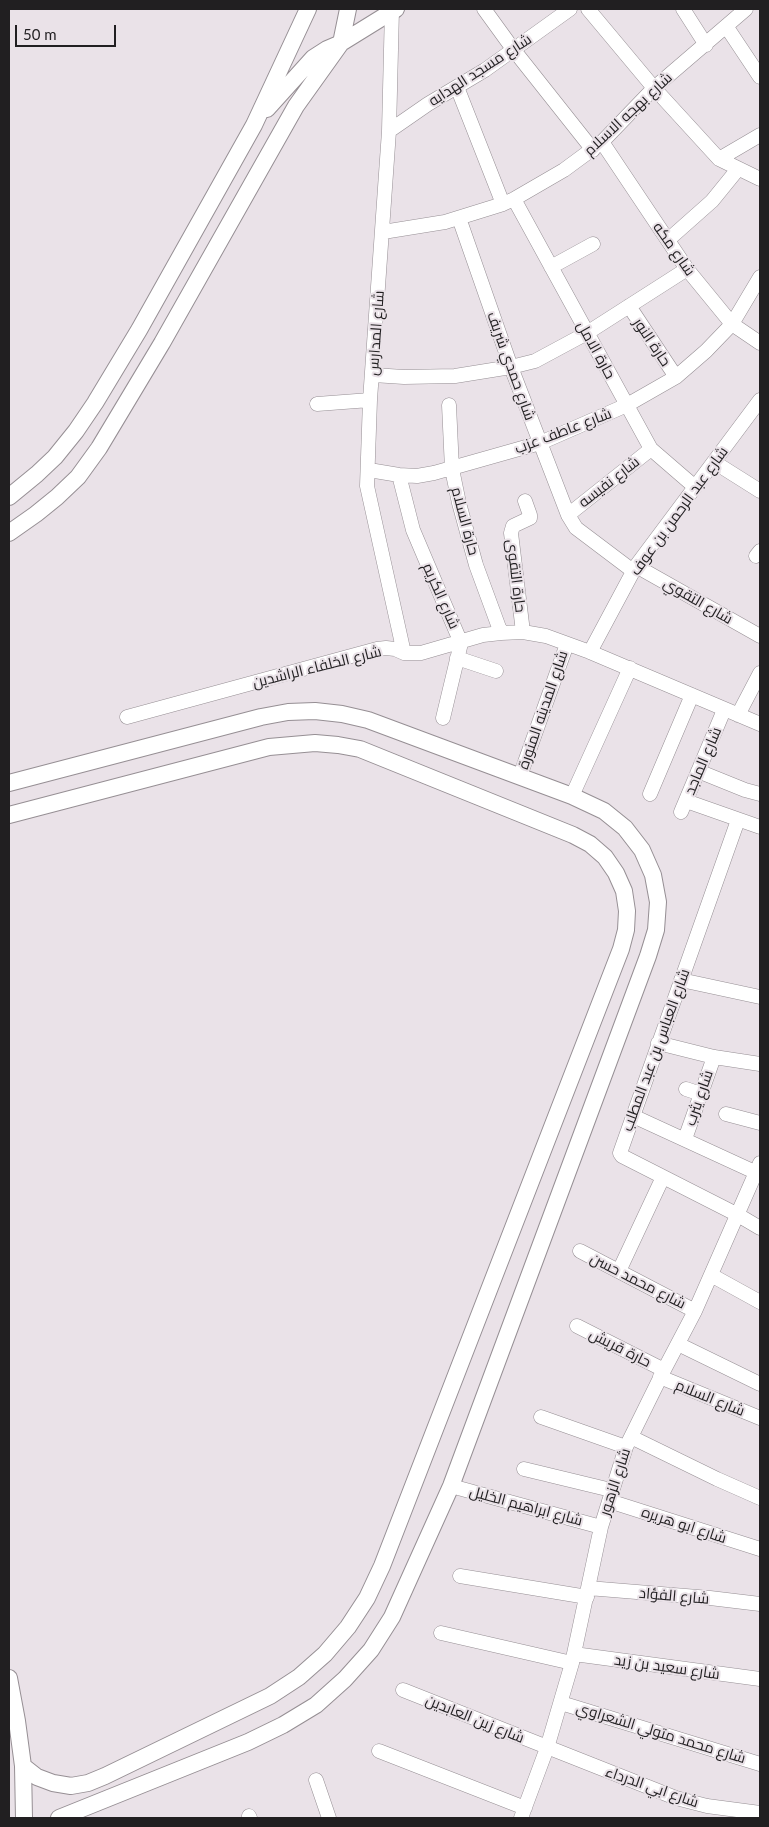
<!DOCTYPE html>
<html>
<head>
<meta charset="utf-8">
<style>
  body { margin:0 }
  #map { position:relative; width:769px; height:1827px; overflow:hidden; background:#eae2e8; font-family:Lato,sans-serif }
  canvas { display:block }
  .frame { position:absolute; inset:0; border:10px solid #211f21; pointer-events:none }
  .scale { position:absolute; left:15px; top:25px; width:101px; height:22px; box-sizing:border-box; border:2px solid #211f21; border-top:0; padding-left:6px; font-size:15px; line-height:18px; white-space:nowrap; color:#211f21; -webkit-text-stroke:4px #eae2e8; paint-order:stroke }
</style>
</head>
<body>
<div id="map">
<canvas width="769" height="1827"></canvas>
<div class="frame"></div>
<div class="scale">50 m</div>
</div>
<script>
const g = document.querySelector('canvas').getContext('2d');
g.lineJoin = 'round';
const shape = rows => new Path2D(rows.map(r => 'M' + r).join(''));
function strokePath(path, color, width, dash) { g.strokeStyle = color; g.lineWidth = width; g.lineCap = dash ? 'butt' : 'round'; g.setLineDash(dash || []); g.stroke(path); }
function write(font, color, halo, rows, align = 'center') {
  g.font = font + ' Lato,Cairo,sans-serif'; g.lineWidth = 4; g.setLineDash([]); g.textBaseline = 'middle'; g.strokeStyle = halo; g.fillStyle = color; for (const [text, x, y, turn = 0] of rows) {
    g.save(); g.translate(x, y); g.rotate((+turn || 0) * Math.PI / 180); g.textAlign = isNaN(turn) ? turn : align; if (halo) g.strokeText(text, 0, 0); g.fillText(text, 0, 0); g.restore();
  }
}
const minor = shape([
  [392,9,389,131,370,400,367,486,404,653],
  [484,9,513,49,593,150],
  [588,9,654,88,719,159,760,179],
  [683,9,706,45],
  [726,26,760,77],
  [457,87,503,204],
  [389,131,428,104,485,70,570,9],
  [602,142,687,269,732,324,760,343],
  [719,159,760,135],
  [514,199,651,449,695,487],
  [459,218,511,367,568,515,576,528,633,571],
  [383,232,445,222,503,204,514,199,564,170,602,142,654,88,746,9],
  [668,240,712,201,738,169],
  [551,267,593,244],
  [629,306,676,377],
  [373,375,404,377,455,376,511,367,535,361,587,333,687,269],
  [317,404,370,400],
  [449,405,452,469,459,503,476,565,501,633],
  [714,462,760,491],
  [369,470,399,475,417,476,434,473,540,443,627,405,676,377,706,351,732,324,760,277],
  [399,475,413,530,461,643,443,718],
  [568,515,651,449],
  [756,556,760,551],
  [636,566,760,636],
  [523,632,511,533,513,526,530,518,530,515,525,501],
  [590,652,636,566,760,400],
  [457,658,496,671],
  [738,715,760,673],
  [127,717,377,649,386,648,395,649,404,653,421,653,483,635,501,633,523,632,546,636,590,652,760,724],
  [698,771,745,790,760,794],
  [520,776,567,644],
  [650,794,692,695],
  [572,796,630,668],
  [686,801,760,827],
  [681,812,724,710],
  [738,820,620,1153,622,1156,738,1215,760,1228],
  [681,980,760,997],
  [658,1043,714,1057,760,1064],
  [686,1089,701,1094],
  [726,1114,760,1123],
  [633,1116,757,1173],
  [685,1139,714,1057],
  [580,1251,695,1311],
  [619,1271,663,1177],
  [711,1275,760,1302],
  [577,1326,664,1370],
  [678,1344,760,1384],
  [660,1377,760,1418],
  [541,1417,626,1447],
  [631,1437,717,1479,760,1498],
  [524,1469,611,1490],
  [451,1486,601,1527],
  [609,1501,760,1549],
  [460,1576,587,1597],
  [588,1588,710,1598,760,1604],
  [441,1633,572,1663],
  [574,1654,760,1679],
  [403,1690,676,1798,707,1806,760,1813],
  [561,1703,760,1764],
  [379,1751,525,1808],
  [316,1780,329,1818],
  [249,1816,250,1818],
  [521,1818,547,1748,572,1663,601,1527,626,1447,664,1370,695,1311,760,1163]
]);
const tertiary = shape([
  [267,109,313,58,327,49,341,43,396,9],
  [9,497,37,474,55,457,76,431,95,403,139,330,254,125,308,9],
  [9,533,36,514,57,497,78,477,99,448,162,343,296,106,341,43,348,9],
  [9,783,261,717,288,712,315,711,342,714,368,720,572,796,604,811,625,828,642,850,653,875,658,902,656,930,648,956,451,1486,392,1617,371,1650,345,1679,316,1705,283,1725,248,1742,59,1818],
  [9,815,269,747,315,743,338,745,360,749,573,835,590,844,605,857,616,873,624,891,627,911,626,930,621,949,382,1566,367,1598,348,1627,325,1654,299,1677,270,1696,105,1776,88,1783,71,1786,53,1783,37,1777,23,1766],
  [9,1678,17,1721,23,1766,24,1818]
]);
strokePath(minor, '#968f94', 15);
strokePath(tertiary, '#968f94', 18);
strokePath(minor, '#fff', 14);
strokePath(tertiary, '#fff', 16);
write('15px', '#211f21', '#eae2e8', [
  ["شارع مسجد الهدايه",480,70,-33],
  ["شارع بهجه الاسلام",628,114,-43],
  ["شارع مكه",674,249,55],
  ["شارع المدارس",376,333,-86],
  ["حارة النور",652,342,56],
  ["حارة الامل",596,350,61],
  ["شارع حمدي شريف",511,366,70],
  ["شارع عاطف عزب",563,431,-21],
  ["شارع نفيسه",609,482,-38],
  ["شارع عبد الرحمن بن عوف",679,511,-54],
  ["حارة السلام",465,521,75],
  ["حارة التقوى",516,576,83],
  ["شارع الكريم",441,596,66],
  ["شارع التقوي",698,601,30],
  ["شارع الخلفاء الراشدين",317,667,-14],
  ["شارع المدينه المنورة",543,710,-71],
  ["شارع الماجد",703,761,-67],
  ["شارع العباس بن عبد المطلب",656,1050,-70],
  ["شارع يثرب",699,1098,-71],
  ["شارع محمد حسن",638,1281,27],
  ["حارة قريش",620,1348,27],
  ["شارع السلام",710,1398,22],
  ["شارع الزهور",615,1482,-72],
  ["شارع ابراهيم الخليل",526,1506,15],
  ["شارع ابو هريره",684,1525,18],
  ["شارع الفؤاد",674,1596,5],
  ["شارع سعيد بن زيد",667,1667,8],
  ["شارع زين العابدين",475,1719,22],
  ["شارع محمد متولي الشعراوي",661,1733,17],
  ["شارع ابي الدرداء",652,1787,19]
]);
</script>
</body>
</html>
